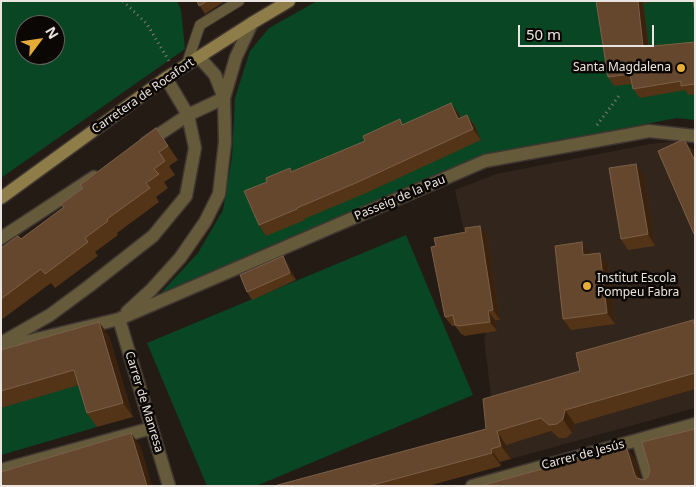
<!DOCTYPE html>
<html>
<head>
<meta charset="utf-8">
<style>
  body { margin:0 }
  #map { position:relative; width:696px; height:487px; overflow:hidden; background:#241b15; font-family:"Noto Sans",sans-serif }
  canvas { display:block }
  .frame { position:absolute; inset:0; border:2px solid #ebe5e1; pointer-events:none }
  .north { position:absolute; left:15px; top:15px; width:50px; height:50px; box-sizing:border-box; background:#0a0705; border:1px solid #64605d; border-radius:50%; rotate:59deg; font-size:14px; font-weight:700; line-height:20px; text-align:center; color:#ebe5e1 }
  .north::after { content:''; display:block; margin:auto; width:18px; height:22px; background:#e6ac36; clip-path:polygon(50% 0,100% 100%,50% 72%,0 100%) }
  .scale { position:absolute; left:518px; top:25px; width:136px; height:22px; box-sizing:border-box; border:2px solid #ebe5e1; border-top:0; padding-left:6px; font-size:15px; line-height:18px; white-space:nowrap; color:#ebe5e1; -webkit-text-stroke:4px #0a0705; paint-order:stroke }
</style>
</head>
<body>
<div id="map">
<canvas width="696" height="487"></canvas>
<div class="frame"></div>
<div class="north">N</div>
<div class="scale">50 m</div>
</div>
<script>
const g = document.querySelector('canvas').getContext('2d');
g.lineJoin = 'round';
function fillPath(path, color) { g.fillStyle = color; g.fill(path, 'evenodd'); }
const shape = rows => new Path2D(rows.map(r => 'M' + r).join(''));
function strokePath(path, color, width, dash) { g.strokeStyle = color; g.lineWidth = width; g.lineCap = dash ? 'butt' : 'round'; g.setLineDash(dash || []); g.stroke(path); }
function write(font, color, halo, rows, align = 'center') {
  g.font = font + ' "Noto Sans",sans-serif'; g.lineWidth = 5; g.setLineDash([]); g.textBaseline = 'middle'; g.strokeStyle = halo; g.fillStyle = color; for (const [text, x, y, turn = 0] of rows) {
    g.save(); g.translate(x, y); g.rotate((+turn || 0) * Math.PI / 180); g.textAlign = isNaN(turn) ? turn : align; if (halo) g.strokeText(text, 0, 0); g.fillText(text, 0, 0); g.restore();
  }
}
fillPath(shape([
  [678,141,695,150,695,408,511,459,493,412,484,339,486,333,455,190,496,174,650,144]
]), '#32251b');
fillPath(shape([
  [1,1,177,1,181,10,185,49,1,178],
  [25,25,55,25,55,55,25,55],
  [317,1,695,1,695,120,677,118,488,154,159,295,198,253,223,210,232,157,235,98,250,51,269,28],
  [406,235,473,395,256,486,207,486,147,343],
  [84,384,97,427,1,455,1,401]
]), '#084624');
const lane = shape([
  [186,66,200,25,239,1]
]);
const street = shape([
  [199,57,215,75,224,98],
  [146,143,188,115,224,98],
  [1,238,94,177],
  [127,312,151,290,180,258,205,222,219,194,225,142,224,98,236,57,252,23],
  [119,319,169,486],
  [1,343,50,315,88,287,153,236,186,196,195,148,188,115,166,78],
  [1,348,119,319,485,161,649,131,695,136],
  [638,440,652,486],
  [1,470,152,428],
  [472,486,695,424]
]);
const secondary = shape([
  [1,198,166,78,252,23,289,1]
]);
strokePath(lane, '#403732', 12);
strokePath(street, '#403732', 15);
strokePath(secondary, '#403732', 15);
strokePath(shape([
  [123,1,147,24,169,61],
  [597,125,621,93]
]), '#847c77', 3, [1, 4]);
strokePath(lane, '#655b3a', 10);
strokePath(street, '#655b3a', 12);
strokePath(secondary, '#8e7d48', 12);
fillPath(shape([
  [197,1,225,1,205,14],
  [596,1,660,1,644,3,643,1,649,46,695,42,695,94,688,95,685,90,640,98,633,89,632,84,614,86,608,77],
  [459,114,461,118,467,115,475,126,481,140,366,193,304,219,305,220,266,236,259,225,292,171,404,125],
  [156,128,178,160,169,166,175,175,164,182,168,188,156,197,159,202,117,233,118,235,95,252,98,256,55,288,51,283,1,320,1,248,21,239,64,207,83,188],
  [644,175,655,246,628,250,621,239],
  [480,226,487,235,500,320,495,320,497,331,464,336,463,334,462,335,455,326,452,326,445,317,436,246],
  [590,253,590,254,608,264,615,324,571,330,563,319],
  [288,264,296,280,252,300,247,292],
  [695,322,695,389,575,424,572,433,566,438,559,438,551,431,506,445,511,459,500,462,501,466,428,486,274,486,486,429,580,371],
  [109,336,133,417,97,427,87,413,79,385,1,408,1,350]
]), '#543417');
fillPath(shape([
  [638,1,643,1,650,56,643,47],
  [451,103,459,114,466,130,458,119],
  [467,115,475,126,481,140,473,129],
  [684,139,695,155,695,161],
  [636,164,644,175,655,246,648,234],
  [480,226,487,235,500,320,493,310],
  [582,242,590,253,591,266,583,255],
  [600,253,608,264,615,324,607,313],
  [283,256,288,264,296,280,290,273],
  [488,311,495,320,497,331,490,322],
  [99,322,109,336,133,417,123,403],
  [565,410,575,424,572,433,563,419],
  [497,431,506,445,511,459,501,446],
  [131,433,141,447,152,486,147,486],
  [626,446,636,460,643,486,635,475],
  [491,449,500,462,501,466,492,453]
]), '#3a220d');
const building = shape([
  [197,1,207,1,199,6,197,1],
  [596,1,638,1,643,47,695,42,695,84,681,86,681,81,633,89,630,74,608,77,596,1],
  [693,1,695,1,695,13,693,1],
  [451,103,458,119,467,115,473,129,358,182,297,208,297,209,259,225,244,191,267,182,266,178,290,168,291,172,365,141,363,136,400,119,402,125,451,103],
  [156,128,168,146,159,152,165,161,154,169,159,174,146,183,150,188,107,219,108,221,85,238,88,242,45,274,41,269,1,299,1,248,18,236,21,239,64,207,61,204,83,188,80,185,156,128],
  [684,139,695,161,695,234,694,234,658,151,684,139],
  [636,164,648,234,621,239,609,168,636,164],
  [480,226,493,310,488,311,490,322,458,326,457,325,455,325,453,315,445,317,431,247,436,246,434,238,466,232,465,228,480,226],
  [582,242,583,255,600,253,607,313,563,319,555,246,582,242],
  [283,256,290,273,247,292,240,275,283,256],
  [693,320,695,326,695,373,565,410,563,419,557,424,549,425,541,418,497,431,501,446,491,449,492,453,369,486,274,486,486,429,483,399,580,371,576,353,693,320],
  [99,322,123,403,87,413,74,370,1,391,1,350,99,322],
  [695,429,695,486,480,486,626,446,635,475,637,478,644,480,648,477,650,470,642,442,695,429],
  [131,433,147,486,1,486,1,472,131,433]
]);
fillPath(building, '#65472d');
strokePath(building, '#7a6049', 1);
for (const [x, y, r, color] of [
  [681,68,5,"#e6ac36"],
  [587,286,5,"#e6ac36"]
]) { const dot = new Path2D(); dot.arc(x, y, r, 0, 2 * Math.PI); g.fillStyle = color; g.fill(dot); strokePath(dot, '#0a0705', 2); }
write('12px', '#ebe5e1', '#0a0705', [
  ["Santa Magdalena",671,68],
  ["Institut Escola",597,279,"left"],
  ["Pompeu Fabra",597,293,"left"]
], 'right');
write('12px', '#ebe5e1', '#0a0705', [
  ["Carretera de Rocafort",143,96,-35],
  ["Passeig de la Pau",400,198,-23],
  ["Carrer de Manresa",144,402,73],
  ["Carrer de Jesús",583,455,-15]
]);
</script>
</body>
</html>
